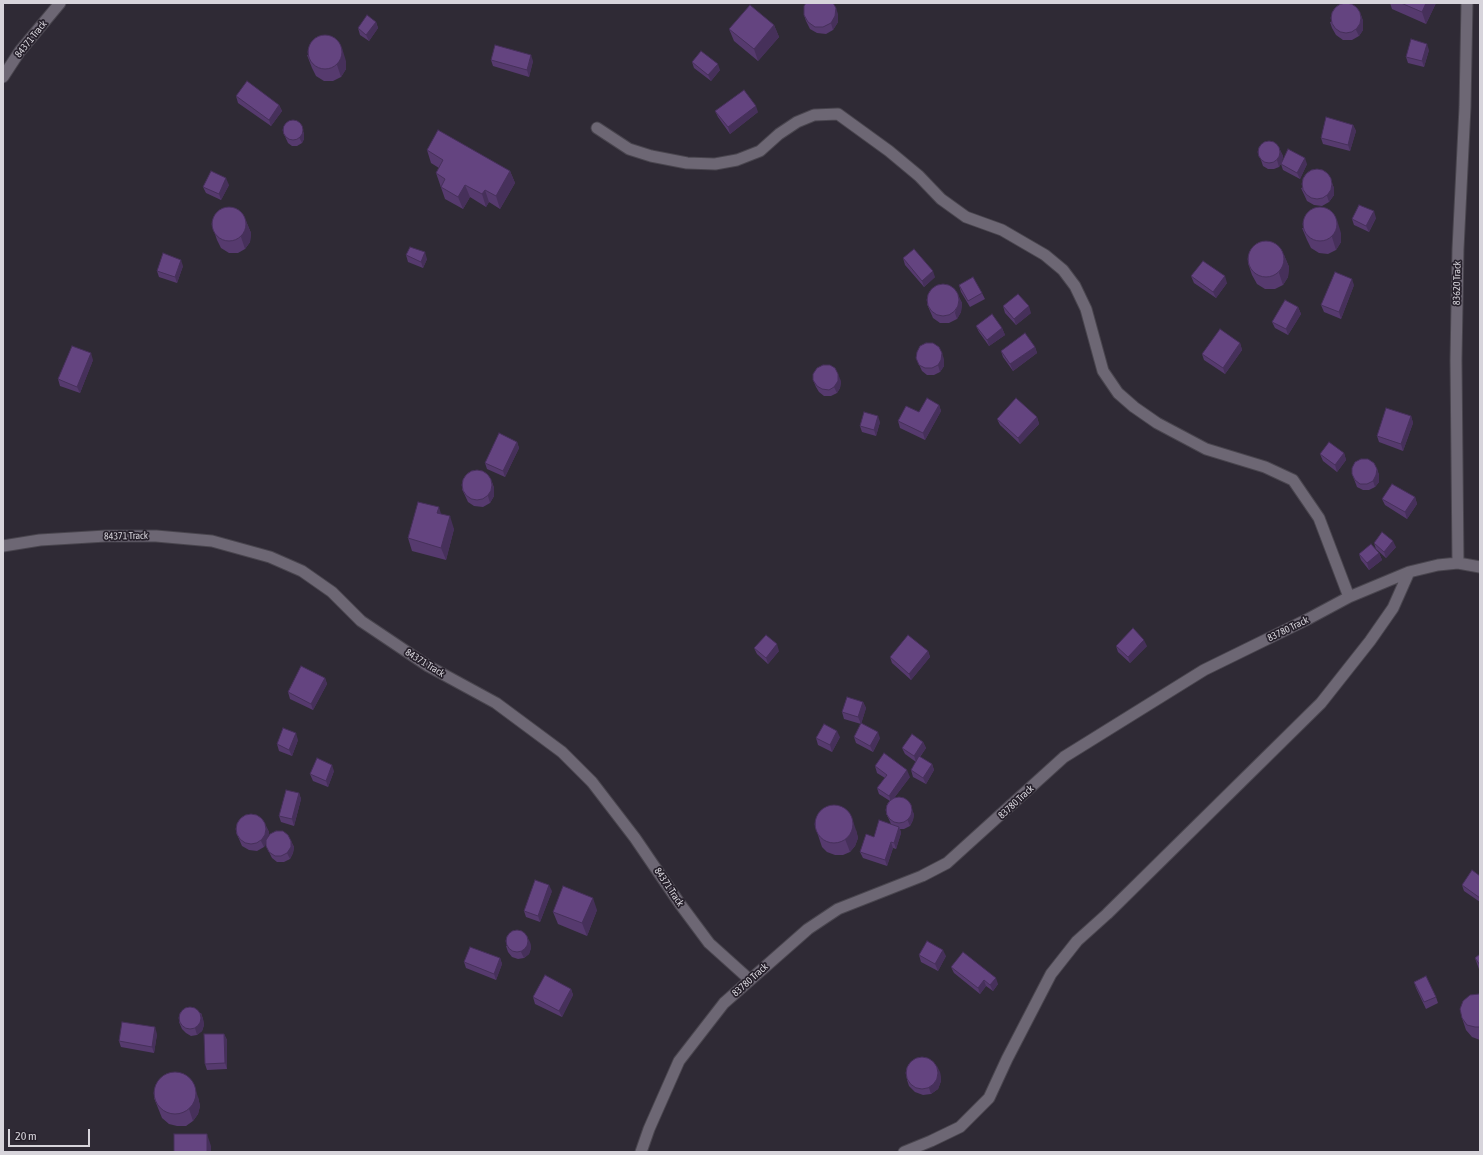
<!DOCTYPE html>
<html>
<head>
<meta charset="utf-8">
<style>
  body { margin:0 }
  #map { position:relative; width:1483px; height:1155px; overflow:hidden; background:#2f2a35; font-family:"Asap Condensed",sans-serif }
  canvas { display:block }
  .frame { position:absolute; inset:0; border:4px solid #d7d4db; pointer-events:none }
  .scale { position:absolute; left:8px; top:1129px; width:82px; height:18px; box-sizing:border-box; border:2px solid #d7d4db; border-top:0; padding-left:5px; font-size:12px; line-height:14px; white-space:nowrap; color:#d7d4db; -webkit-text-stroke:3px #26202b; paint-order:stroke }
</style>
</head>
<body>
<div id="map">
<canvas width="1483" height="1155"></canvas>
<div class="frame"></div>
<div class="scale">20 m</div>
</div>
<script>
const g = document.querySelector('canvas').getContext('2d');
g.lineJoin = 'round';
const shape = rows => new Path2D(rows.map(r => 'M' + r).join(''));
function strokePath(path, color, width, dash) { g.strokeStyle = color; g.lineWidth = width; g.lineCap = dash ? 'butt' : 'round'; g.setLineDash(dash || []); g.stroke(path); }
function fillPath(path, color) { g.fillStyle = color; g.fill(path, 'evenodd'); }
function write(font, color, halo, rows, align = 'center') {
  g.font = font + ' "Asap Condensed",sans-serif'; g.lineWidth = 3.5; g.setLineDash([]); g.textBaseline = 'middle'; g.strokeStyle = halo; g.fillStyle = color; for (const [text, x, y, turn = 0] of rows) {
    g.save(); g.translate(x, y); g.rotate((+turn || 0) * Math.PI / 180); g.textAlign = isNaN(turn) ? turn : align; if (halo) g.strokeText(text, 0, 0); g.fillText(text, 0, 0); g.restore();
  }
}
const minor = shape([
  [3,77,20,51,60,3],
  [597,128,629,149,651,156,687,163,715,164,737,160,760,151,779,134,797,122,814,115,838,114,889,151,919,176,941,199,966,217,1002,230,1045,255,1063,270,1075,286,1086,309,1103,371,1118,393,1134,407,1157,423,1206,449,1265,467,1293,480,1319,518,1349,597],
  [3,546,40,540,106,536,156,536,212,541,270,557,302,571,332,592,361,621,428,666,496,703,562,752,592,782,635,838,680,904,709,943,749,979],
  [1458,563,1456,360,1458,249,1465,107,1467,3],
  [641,1152,649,1129,679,1061,724,1003,808,929,838,909,922,876,947,863,1064,757,1204,670,1308,619,1349,597,1409,572,1438,565,1458,563,1480,567],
  [904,1152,931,1141,960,1127,989,1098,1007,1059,1051,974,1077,941,1107,914,1321,703,1370,641,1393,608,1409,572]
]);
strokePath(minor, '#49454e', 13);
strokePath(minor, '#6d6774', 11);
fillPath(shape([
  [1390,3,1436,3,1426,24,1392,9],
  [838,14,838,22,833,30,826,34,817,33,810,29,806,21,804,15],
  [1361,15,1363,21,1363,30,1359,36,1352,40,1343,40,1336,35,1332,28,1330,22],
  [376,22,378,28,369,41,360,35,358,28],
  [774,25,779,37,758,61,734,41,729,29],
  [1429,50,1424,67,1408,63,1406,57],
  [307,55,346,61,346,69,341,77,333,81,324,81,316,76,312,68],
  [491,60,533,61,529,77,493,66],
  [692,62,720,70,711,81,694,68],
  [236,96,279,105,282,111,271,126,238,103],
  [715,111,758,112,730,134,718,117],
  [1353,125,1356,131,1350,151,1323,144,1321,138],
  [302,128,304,134,304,139,302,143,297,146,292,146,288,143,283,132],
  [427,150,510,171,515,183,500,209,489,202,486,207,470,197,463,209,445,199,436,173,439,168,431,163],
  [1280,150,1283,156,1282,161,1307,164,1300,179,1283,170,1281,164,1279,167,1274,169,1268,169,1263,166,1259,154],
  [1331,181,1334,188,1334,195,1329,202,1322,206,1314,205,1307,201,1301,188],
  [229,185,221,200,206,193,203,187],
  [1376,218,1369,232,1354,225,1352,219],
  [246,221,251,233,250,242,245,249,238,253,229,253,221,248,217,240,213,228],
  [1302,228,1341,233,1341,242,1336,250,1328,254,1319,253,1311,248,1307,240],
  [406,255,427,259,423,268,408,262],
  [1284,255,1289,267,1288,277,1283,285,1275,289,1265,289,1257,284,1252,275,1248,263],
  [903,258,935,277,924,287,905,265],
  [183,266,177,283,159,277,157,271],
  [1191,276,1227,283,1216,298,1194,283],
  [959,285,982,293,985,299,970,307,961,292],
  [1354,285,1341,319,1324,312,1321,305],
  [959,297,962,303,961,312,957,319,949,323,940,323,933,318,927,304],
  [1003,306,1031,313,1016,325,1005,313],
  [1298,307,1301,314,1288,335,1275,328,1272,322],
  [976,326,1002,328,1005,335,989,346,979,332],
  [1240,343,1242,350,1225,374,1204,360,1202,354],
  [1035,347,1037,353,1013,371,1003,357,1001,351],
  [916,358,944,359,944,366,940,372,934,375,927,375,922,371],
  [93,360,80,393,60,386,58,379],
  [813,380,841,381,840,388,837,393,831,396,824,396,819,392,816,387],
  [939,405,941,411,925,440,900,428,898,421,919,412],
  [1411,416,1413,423,1403,451,1379,442,1377,436],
  [1037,417,1039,424,1020,444,1000,425,997,419],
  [880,422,876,436,862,432,860,426],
  [517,442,519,448,505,477,487,469,485,463],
  [1344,453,1346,460,1337,472,1323,461,1320,454],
  [1377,469,1379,475,1379,482,1375,487,1369,490,1363,490,1357,487,1352,474],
  [492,482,494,488,494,496,490,503,483,507,474,506,468,502,462,489],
  [1415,497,1417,504,1407,519,1385,505,1382,499],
  [441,514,454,529,446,560,412,551,408,538],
  [1374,543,1396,547,1386,558,1376,549],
  [1379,553,1382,560,1369,570,1361,560,1359,554],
  [1116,646,1147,646,1130,663,1118,652],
  [754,648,779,651,768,664,757,654],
  [928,651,930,657,911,680,892,663,890,657],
  [325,678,327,684,313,710,290,699,288,692],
  [863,702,866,708,861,724,844,719,842,712],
  [840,737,832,752,818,745,816,738],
  [854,737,880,738,873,752,856,743],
  [298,740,292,756,279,751,277,744],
  [923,742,926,748,920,757,932,764,934,770,926,784,913,777,911,770,916,762,905,754,902,748],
  [875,766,910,777,894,798,914,814,913,820,910,826,904,829,900,829,901,833,896,849,893,848,887,866,863,858,860,852,874,837,891,824,886,813,890,801,879,794,877,788,885,778,877,773],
  [334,771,328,787,313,781,310,774],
  [299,793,301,799,294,826,281,822,279,816],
  [266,826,269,832,268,837,291,841,294,847,293,853,290,859,284,862,277,862,272,858,266,846,266,843,264,847,257,851,249,850,242,846,236,832],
  [815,826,856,830,858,838,855,846,850,852,843,855,835,855,827,852,822,847],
  [1480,876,1480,902,1464,891,1462,885],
  [552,891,540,922,526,917,524,911],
  [597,910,587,936,558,924,553,912],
  [530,942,531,948,529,954,524,958,518,959,512,957,508,952,506,946],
  [1480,954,1480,972,1475,958],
  [919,955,946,956,938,971,921,962],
  [500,958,502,964,496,980,466,968,464,962],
  [951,967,998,984,993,991,986,986,980,994,954,973],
  [1414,982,1436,997,1438,1003,1426,1009,1416,988],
  [571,989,573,995,562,1017,535,1004,533,997],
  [1480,995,1480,1040,1472,1037,1466,1030,1462,1018],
  [201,1013,203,1019,204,1025,202,1031,197,1035,191,1036,186,1033,182,1029,179,1022],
  [157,1034,154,1053,121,1047,119,1041],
  [224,1034,227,1040,227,1069,207,1070,205,1064],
  [940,1072,941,1081,938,1089,931,1094,923,1095,915,1092,909,1086,907,1080],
  [198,1097,200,1106,198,1114,193,1121,186,1126,177,1126,169,1124,162,1118,154,1098]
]), '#563a6e');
fillPath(shape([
  [1426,3,1436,3,1426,24,1422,12],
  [836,8,838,14,838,22,833,30,831,23],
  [1361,15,1363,21,1363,30,1359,36,1356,30],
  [376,22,378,28,369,41,366,35],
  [774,25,779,37,758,61,754,49],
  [1427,44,1429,50,1424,67,1422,61],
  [342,48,346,61,346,69,341,77,337,65],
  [531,55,533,61,529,77,527,70],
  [718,64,720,70,711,81,708,75],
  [279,105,282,111,271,126,269,120],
  [756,106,758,112,730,134,728,127],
  [1353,125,1356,131,1350,151,1348,145],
  [302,128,304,134,304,139,302,143,299,137],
  [1280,150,1283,156,1282,161,1279,167,1277,160],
  [1305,158,1307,164,1300,179,1297,173],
  [510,171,515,183,500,209,496,196],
  [226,178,229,185,221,200,219,194],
  [1331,181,1334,188,1334,195,1329,202,1327,196],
  [465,185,470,197,463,209,458,197],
  [485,190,489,202,486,207,482,194],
  [1374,211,1376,218,1369,232,1366,226],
  [1337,220,1341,233,1341,242,1336,250,1332,237],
  [246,221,251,233,250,242,245,249,241,237],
  [425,252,427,259,423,268,421,262],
  [1284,255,1289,267,1288,277,1283,285,1279,273],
  [181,260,183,266,177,283,175,277],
  [933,271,935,277,924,287,922,281],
  [1225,276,1227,283,1216,298,1213,292],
  [1352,279,1354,285,1341,319,1339,312],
  [959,297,962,303,961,312,957,319,955,313],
  [1029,306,1031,313,1016,325,1014,319],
  [1298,307,1301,314,1288,335,1286,329],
  [1002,328,1005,335,989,346,987,340],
  [1240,343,1242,350,1225,374,1223,368],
  [1035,347,1037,353,1013,371,1010,364],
  [91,353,93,360,80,393,77,387],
  [942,353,944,359,944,366,940,372,938,365],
  [838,374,841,381,840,388,837,393,834,387],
  [939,405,941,411,925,440,923,433],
  [878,416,880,422,876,436,874,430],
  [1411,416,1413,423,1403,451,1401,444],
  [1037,417,1039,424,1020,444,1018,438],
  [517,442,519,448,505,477,503,471],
  [1344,453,1346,460,1337,472,1335,465],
  [1377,469,1379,475,1379,482,1375,487,1373,481],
  [492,482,494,488,494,496,490,503,488,496],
  [1415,497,1417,504,1407,519,1405,512],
  [439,507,443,520,437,513],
  [450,516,454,529,446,560,441,548],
  [1393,541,1396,547,1386,558,1384,552],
  [1379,553,1382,560,1369,570,1367,563],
  [1144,640,1147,646,1130,663,1128,657],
  [777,644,779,651,768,664,766,658],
  [928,651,930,657,911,680,909,674],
  [325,678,327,684,313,710,311,704],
  [863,702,866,708,861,724,858,717],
  [837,731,840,737,832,752,830,745],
  [878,732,880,738,873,752,870,746],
  [296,733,298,740,292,756,289,750],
  [923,742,926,748,916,762,914,756],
  [932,764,934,770,926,784,923,778],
  [332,765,334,771,328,787,326,781],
  [907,770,910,777,891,802,889,796],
  [299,793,301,799,294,826,292,819],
  [911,807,914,814,913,820,910,826,907,819],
  [852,818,856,830,858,838,855,846,850,852,845,839],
  [266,826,269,832,268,840,264,847,261,841],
  [899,827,901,833,896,849,894,843],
  [291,841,294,847,293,853,290,859,287,853],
  [891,842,893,848,887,866,885,860],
  [549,885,552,891,540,922,538,916],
  [593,898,597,910,587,936,582,923],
  [527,936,530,942,531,948,529,954,524,958,521,952],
  [943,950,946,956,938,971,935,964],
  [500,958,502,964,496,980,494,974],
  [996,978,998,984,993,991,990,985],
  [984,980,986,986,980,994,978,988],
  [571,989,573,995,562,1017,559,1011],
  [201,1013,203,1019,204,1025,202,1031,197,1035,195,1028],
  [155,1027,157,1034,154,1053,152,1047],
  [224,1034,227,1040,227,1069,225,1063],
  [937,1066,940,1072,941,1081,938,1089,931,1094,929,1088],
  [194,1085,198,1097,200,1106,198,1114,193,1121,189,1109],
  [207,1134,211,1146,211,1152,207,1152]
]), '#46305a');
const building = shape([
  '1331 18a15 15 0 1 1 30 0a15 15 0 1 1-30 0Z',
  [806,3,833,3,836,8,835,16,831,23,823,27,815,27,808,22,804,15,804,6,806,3],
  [1401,3,1426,3,1422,12,1401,3],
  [750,5,774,25,754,49,729,29,750,5],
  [367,15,376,22,366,35,358,28,367,15],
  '308 52a17 17 0 1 1 34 0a17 17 0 1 1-34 0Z',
  [1411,39,1427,44,1422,61,1406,57,1411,39],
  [495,45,531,55,527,70,491,60,495,45],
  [701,51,718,64,708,75,692,62,701,51],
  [247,81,279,105,269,120,236,96,247,81],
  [744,90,756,106,728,127,715,111,744,90],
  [1326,117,1353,125,1348,145,1321,138,1326,117],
  '283 130a10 10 0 1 1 20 0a10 10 0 1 1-20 0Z',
  [438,130,510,171,496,196,485,190,482,194,465,185,458,197,441,187,445,179,436,173,443,160,427,150,438,130],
  '1258 152a11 11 0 1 1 22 0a11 11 0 1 1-22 0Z',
  [1288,149,1305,158,1297,173,1281,164,1288,149],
  '1302 184a15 15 0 1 1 30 0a15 15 0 1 1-30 0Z',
  [211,171,226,178,219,194,203,187,211,171],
  [1359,205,1374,211,1366,226,1352,219,1359,205],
  '1303 224a17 17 0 1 1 34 0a17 17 0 1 1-34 0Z',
  '212 224a17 17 0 1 1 34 0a17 17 0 1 1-34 0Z',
  '1248 259a18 18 0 1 1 36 0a18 18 0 1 1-36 0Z',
  [410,247,425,252,421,262,406,255,410,247],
  [914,249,933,271,922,281,903,258,914,249],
  [163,253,181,260,175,277,157,271,163,253],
  [1203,261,1225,276,1213,292,1191,276,1203,261],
  [1335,272,1352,279,1339,312,1321,305,1335,272],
  [973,277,982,293,968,301,959,285,973,277],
  '927 300a16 16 0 1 1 32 0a16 16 0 1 1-32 0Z',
  [1018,294,1029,306,1014,319,1003,306,1018,294],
  [1285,300,1298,307,1286,329,1272,322,1285,300],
  [992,314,1002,328,987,340,976,326,992,314],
  [1220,329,1240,343,1223,368,1202,354,1220,329],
  [1025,333,1035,347,1010,364,1001,351,1025,333],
  [926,343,933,343,939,347,942,353,941,360,938,365,932,368,925,368,919,365,916,358,917,352,920,346,926,343],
  [72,346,91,353,77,387,58,379,72,346],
  [823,365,830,365,835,368,838,374,838,381,834,387,829,390,822,389,817,386,813,380,813,374,817,368,823,365],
  [927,398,939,405,923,433,898,421,906,406,919,412,927,398],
  [1016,398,1037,417,1018,438,997,419,1016,398],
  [1386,408,1411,416,1401,444,1377,436,1386,408],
  [864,412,878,416,874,430,860,426,864,412],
  [499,433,517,442,503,471,485,463,499,433],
  [1329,442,1344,453,1335,465,1320,454,1329,442],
  [1361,459,1368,459,1374,463,1377,469,1376,475,1373,481,1367,484,1360,484,1355,480,1352,474,1352,468,1355,462,1361,459],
  '462 485a15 15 0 1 1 30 0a15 15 0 1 1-30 0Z',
  [1392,484,1415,497,1405,512,1382,499,1392,484],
  [418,502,439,507,437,513,450,516,441,548,408,538,418,502],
  [1382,532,1393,541,1384,552,1374,543,1382,532],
  [1371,544,1379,553,1367,563,1359,554,1371,544],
  [1133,628,1144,640,1128,657,1116,646,1133,628],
  [766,635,777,644,766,658,754,648,766,635],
  [908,635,928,651,909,674,890,657,908,635],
  [301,666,325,678,311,704,288,692,301,666],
  [847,697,863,702,858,717,842,712,847,697],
  [861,723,878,732,870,746,854,737,861,723],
  [824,724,837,731,830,745,816,738,824,724],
  [283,728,296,733,289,750,277,744,283,728],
  [912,734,923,742,914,756,902,748,912,734],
  [884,753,907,770,889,796,877,788,887,775,875,766,884,753],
  [919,756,932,764,923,778,911,770,919,756],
  [317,758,332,765,326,781,310,774,317,758],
  [286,790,299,793,292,819,279,816,286,790],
  '886 810a13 13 0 1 1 26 0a13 13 0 1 1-26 0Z',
  '815 824a19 19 0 1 1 38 0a19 19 0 1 1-38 0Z',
  '236 829a15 15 0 1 1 30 0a15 15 0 1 1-30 0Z',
  [879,820,899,827,894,843,891,842,885,860,860,852,866,834,874,837,879,820],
  [276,831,283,831,288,835,291,841,291,847,287,853,281,856,275,856,269,852,266,846,266,840,270,834,276,831],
  [1472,870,1480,876,1480,898,1462,885,1472,870],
  [535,880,549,885,538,916,524,911,535,880],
  [563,886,593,898,582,923,553,912,563,886],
  '506 941a11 11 0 1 1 22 0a11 11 0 1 1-22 0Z',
  [927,941,943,950,935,964,919,955,927,941],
  [470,947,500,958,494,974,464,962,470,947],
  [963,952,996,978,990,985,984,980,978,988,951,967,963,952],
  [1480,954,1480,965,1475,958,1480,954],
  [545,975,571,989,559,1011,533,997,545,975],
  [1426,976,1436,997,1424,1002,1414,982,1426,976],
  [1479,994,1480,995,1480,1027,1475,1027,1467,1025,1462,1018,1460,1009,1463,1001,1470,995,1479,994],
  '179 1018a11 11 0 1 1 22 0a11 11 0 1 1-22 0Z',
  [122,1022,155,1027,152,1047,119,1041,122,1022],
  [204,1034,224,1034,225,1063,205,1064,204,1034],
  '906 1073a16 16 0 1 1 32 0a16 16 0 1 1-32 0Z',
  '154 1093a21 21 0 1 1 42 0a21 21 0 1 1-42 0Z',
  [174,1134,207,1134,207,1152,174,1152,174,1134]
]);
fillPath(building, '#644480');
strokePath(building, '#46305a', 1);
write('10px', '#d7d4db', '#26202b', [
  ["84371 Track",31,39,-51],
  ["83620 Track",1457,283,-89],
  ["84371 Track",126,536,-1],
  ["83780 Track",1288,629,-26],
  ["84371 Track",425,663,32],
  ["83780 Track",1016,802,-43],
  ["84371 Track",669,887,56],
  ["83780 Track",750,980,-42]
]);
</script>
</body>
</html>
